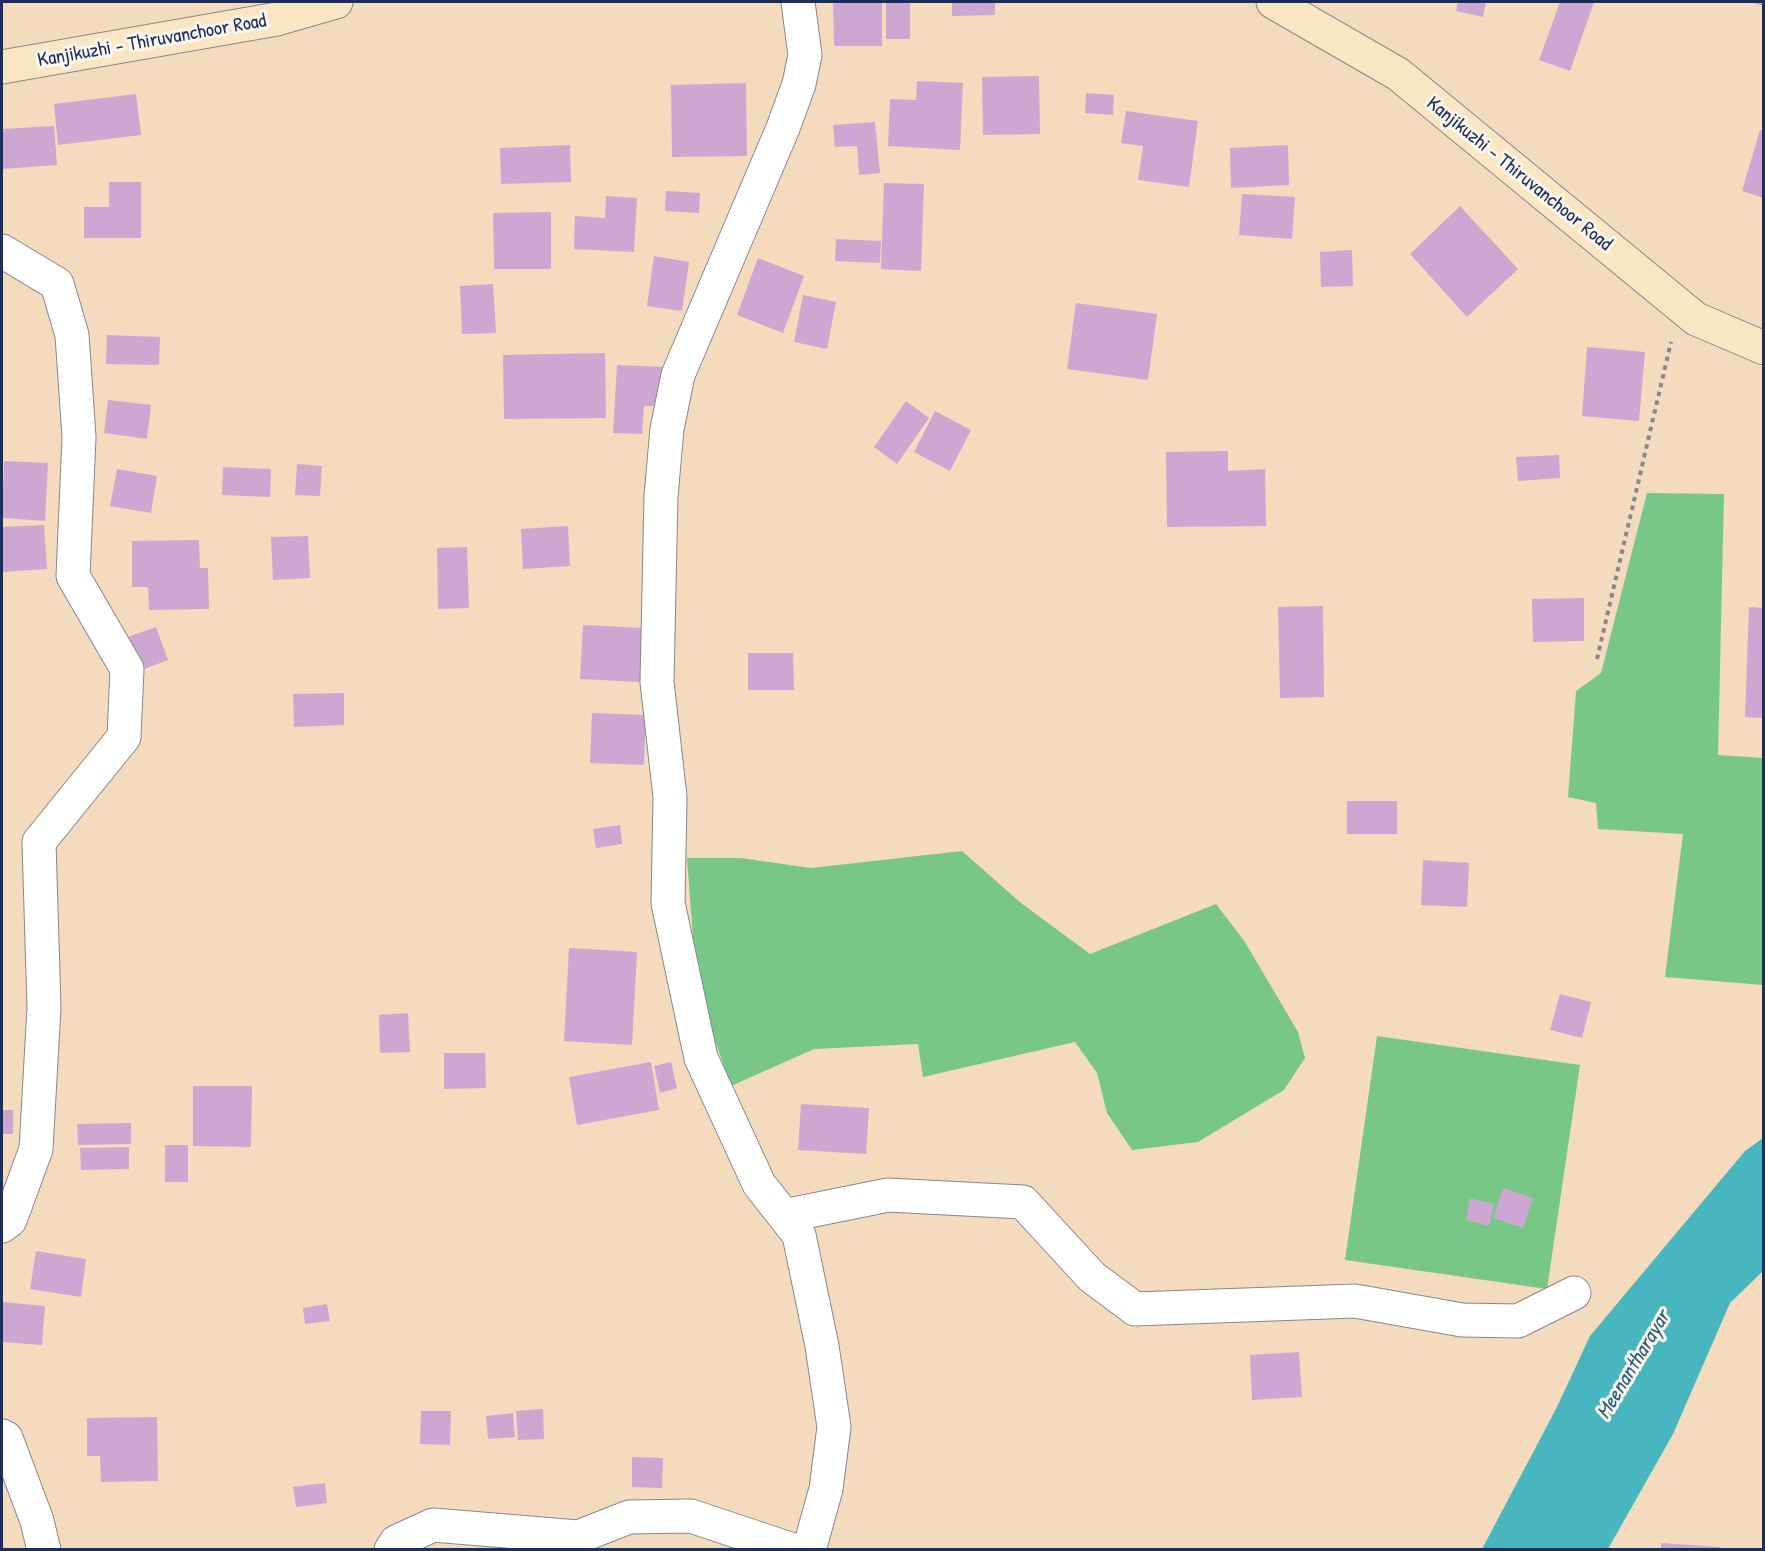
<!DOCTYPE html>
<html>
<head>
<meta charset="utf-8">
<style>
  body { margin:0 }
  #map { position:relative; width:1765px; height:1551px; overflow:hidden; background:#f4dbbe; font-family:"Patrick Hand",sans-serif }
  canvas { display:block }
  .frame { position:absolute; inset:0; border:3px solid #1b2f5e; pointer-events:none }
</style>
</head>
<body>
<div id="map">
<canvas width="1765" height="1551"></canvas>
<div class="frame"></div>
</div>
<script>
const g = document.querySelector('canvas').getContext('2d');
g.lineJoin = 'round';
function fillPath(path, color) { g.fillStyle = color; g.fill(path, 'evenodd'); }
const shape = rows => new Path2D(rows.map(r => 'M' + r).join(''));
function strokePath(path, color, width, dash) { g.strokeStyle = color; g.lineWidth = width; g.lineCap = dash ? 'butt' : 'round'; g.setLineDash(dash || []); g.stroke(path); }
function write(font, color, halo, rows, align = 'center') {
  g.font = font + ' "Patrick Hand",sans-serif'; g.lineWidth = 6; g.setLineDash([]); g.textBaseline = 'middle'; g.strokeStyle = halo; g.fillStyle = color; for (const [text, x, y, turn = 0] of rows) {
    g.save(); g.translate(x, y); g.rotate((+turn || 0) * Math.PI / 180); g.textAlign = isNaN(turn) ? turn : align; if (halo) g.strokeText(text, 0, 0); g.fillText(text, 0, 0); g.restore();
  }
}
fillPath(shape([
  [1647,493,1724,494,1718,755,1763,758,1763,985,1665,977,1683,834,1598,829,1596,803,1568,797,1576,691,1601,673],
  [962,851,1021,903,1090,954,1216,904,1245,942,1298,1032,1305,1058,1284,1090,1198,1142,1132,1150,1107,1113,1097,1073,1075,1042,923,1077,918,1044,814,1049,731,1086,697,990,687,858,741,858,811,868],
  [1377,1036,1580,1065,1547,1289,1345,1260]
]), '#78c787');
fillPath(shape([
  [1763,1138,1763,1271,1730,1303,1673,1434,1608,1549,1482,1549,1557,1407,1590,1336,1745,1151]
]), '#47b6bf');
fillPath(shape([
  [833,2,882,2,882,46,834,46],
  [886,2,910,2,910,39,886,39],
  [952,2,995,2,995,15,952,16],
  [1458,2,1486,2,1483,17,1456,11],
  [1560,2,1594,2,1570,71,1539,60],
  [1750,2,1764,2,1764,6],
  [1039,76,1040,134,983,135,982,77],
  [917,81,963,83,960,150,888,146,890,99,916,100],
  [746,83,747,156,672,157,671,85],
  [1086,93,1114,95,1113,115,1085,113],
  [136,94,141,135,58,145,54,104],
  [1126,111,1198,121,1189,187,1138,180,1143,146,1121,143],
  [875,122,880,173,859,175,857,146,835,147,833,125],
  [54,126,57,165,2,169,2,129],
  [1760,130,1764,131,1764,198,1742,191],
  [570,145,571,182,501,184,500,148],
  [1288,145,1289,185,1231,188,1230,148],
  [109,182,141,182,141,238,84,238,84,207,109,207],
  [884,183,924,184,921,271,881,269],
  [666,191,700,193,699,213,665,211],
  [1242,194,1295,197,1292,239,1239,235],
  [606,196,637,198,634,252,574,249,575,216,605,218],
  [1460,206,1518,269,1467,317,1410,254],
  [551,212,551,269,494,269,493,213],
  [836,239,881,241,880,263,835,261],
  [1352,250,1353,286,1321,287,1320,252],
  [654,256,689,262,682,311,647,306],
  [758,258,804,276,783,333,737,315],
  [493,284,496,333,462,334,460,286],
  [803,295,836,302,827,349,794,342],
  [1076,303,1157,314,1148,380,1067,369],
  [107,335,160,337,159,365,106,364],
  [1587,347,1645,352,1639,421,1582,416],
  [605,353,606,418,504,419,503,355],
  [617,365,664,367,662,406,644,406,642,434,613,433],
  [108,400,151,405,147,439,104,433],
  [906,401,929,418,897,464,874,447],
  [935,411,971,430,950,471,914,452],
  [1228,451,1228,471,1265,469,1266,526,1167,527,1166,452],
  [1559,455,1560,478,1518,481,1516,457],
  [4,461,48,463,45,521,2,518],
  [297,464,322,466,320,496,295,495],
  [223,467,271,469,270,497,222,495],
  [117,469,157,476,151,513,110,506],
  [44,525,47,569,2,572,2,527],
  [568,526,570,566,523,569,521,529],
  [308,536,310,578,273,580,271,537],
  [199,540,200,568,208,568,209,609,149,610,148,587,132,587,132,541],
  [467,547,469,608,438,609,437,548],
  [1584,598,1584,641,1533,642,1532,599],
  [1323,606,1324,697,1280,698,1278,607],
  [1749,607,1764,608,1764,718,1745,717],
  [583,625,644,628,641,682,580,679],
  [156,627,168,660,128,675,116,641],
  [748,653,793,653,794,690,748,690],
  [344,693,344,725,294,727,293,694],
  [592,713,646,715,644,765,590,763],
  [1347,801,1397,801,1397,834,1347,834],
  [620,825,622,844,596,848,593,829],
  [1423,860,1469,863,1467,907,1421,905],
  [569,948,637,952,632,1045,564,1041],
  [1560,994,1591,1002,1582,1038,1550,1030],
  [408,1013,410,1052,380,1053,379,1015],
  [444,1053,485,1053,486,1088,444,1089],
  [651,1062,659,1110,577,1125,569,1077],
  [671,1062,677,1088,660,1093,654,1066],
  [193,1086,252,1086,251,1147,193,1146],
  [801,1104,869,1108,866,1154,798,1150],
  [2,1110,13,1110,13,1134,2,1134],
  [131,1123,131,1144,78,1145,77,1124],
  [165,1145,188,1145,188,1182,165,1182],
  [129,1147,129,1169,81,1170,80,1148],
  [1503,1188,1533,1198,1523,1228,1493,1218],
  [1470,1198,1494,1204,1489,1226,1466,1220],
  [36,1251,86,1259,81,1297,30,1289],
  [2,1302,45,1306,42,1345,2,1342],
  [327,1304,330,1321,305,1324,303,1308],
  [1299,1352,1302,1397,1252,1400,1250,1355],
  [543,1409,544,1439,518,1440,516,1411],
  [421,1411,451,1411,450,1445,420,1444],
  [513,1413,515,1437,488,1439,486,1416],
  [157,1417,158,1481,101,1482,100,1456,87,1456,87,1418],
  [632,1457,663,1458,662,1488,632,1487],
  [325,1483,327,1503,296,1507,293,1487],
  [1661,1543,1720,1547,1720,1550,1661,1550]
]), '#cca7d2');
const street = shape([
  [798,2,805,55,799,84,783,128,678,375,667,429,661,496,657,682,670,797,668,903,701,1058,759,1184,799,1235,822,1346,834,1427,826,1489,809,1550],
  [2,251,57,284,72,335,79,437,73,576,127,669,124,737,39,842,44,1008,36,1149,10,1220,2,1226],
  [784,1216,888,1195,1023,1202,1092,1277,1135,1309,1355,1301,1462,1320,1518,1321,1574,1293],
  [2,1436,6,1438,37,1521,44,1550],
  [391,1550,396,1542,433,1525,578,1537,629,1517,691,1516,793,1550]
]);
const secondary = shape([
  [1273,2,1398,74,1696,319,1764,348],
  [2,67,277,19,336,2]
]);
strokePath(street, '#88858e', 35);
strokePath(secondary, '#88858e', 35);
strokePath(shape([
  [1597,659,1671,342]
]), '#88858e', 4, [4.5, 4.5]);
strokePath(street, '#fff', 33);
strokePath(secondary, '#fbe6c4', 33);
write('20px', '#1b2f5e', '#fbf7ec', [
  ["Kanjikuzhi - Thiruvanchoor Road",152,41,-10],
  ["Kanjikuzhi - Thiruvanchoor Road",1519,174,39]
]);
write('italic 21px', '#2a5e80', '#fbf7ec', [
  ["Meenantharayar",1634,1365,-59]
]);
</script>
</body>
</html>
